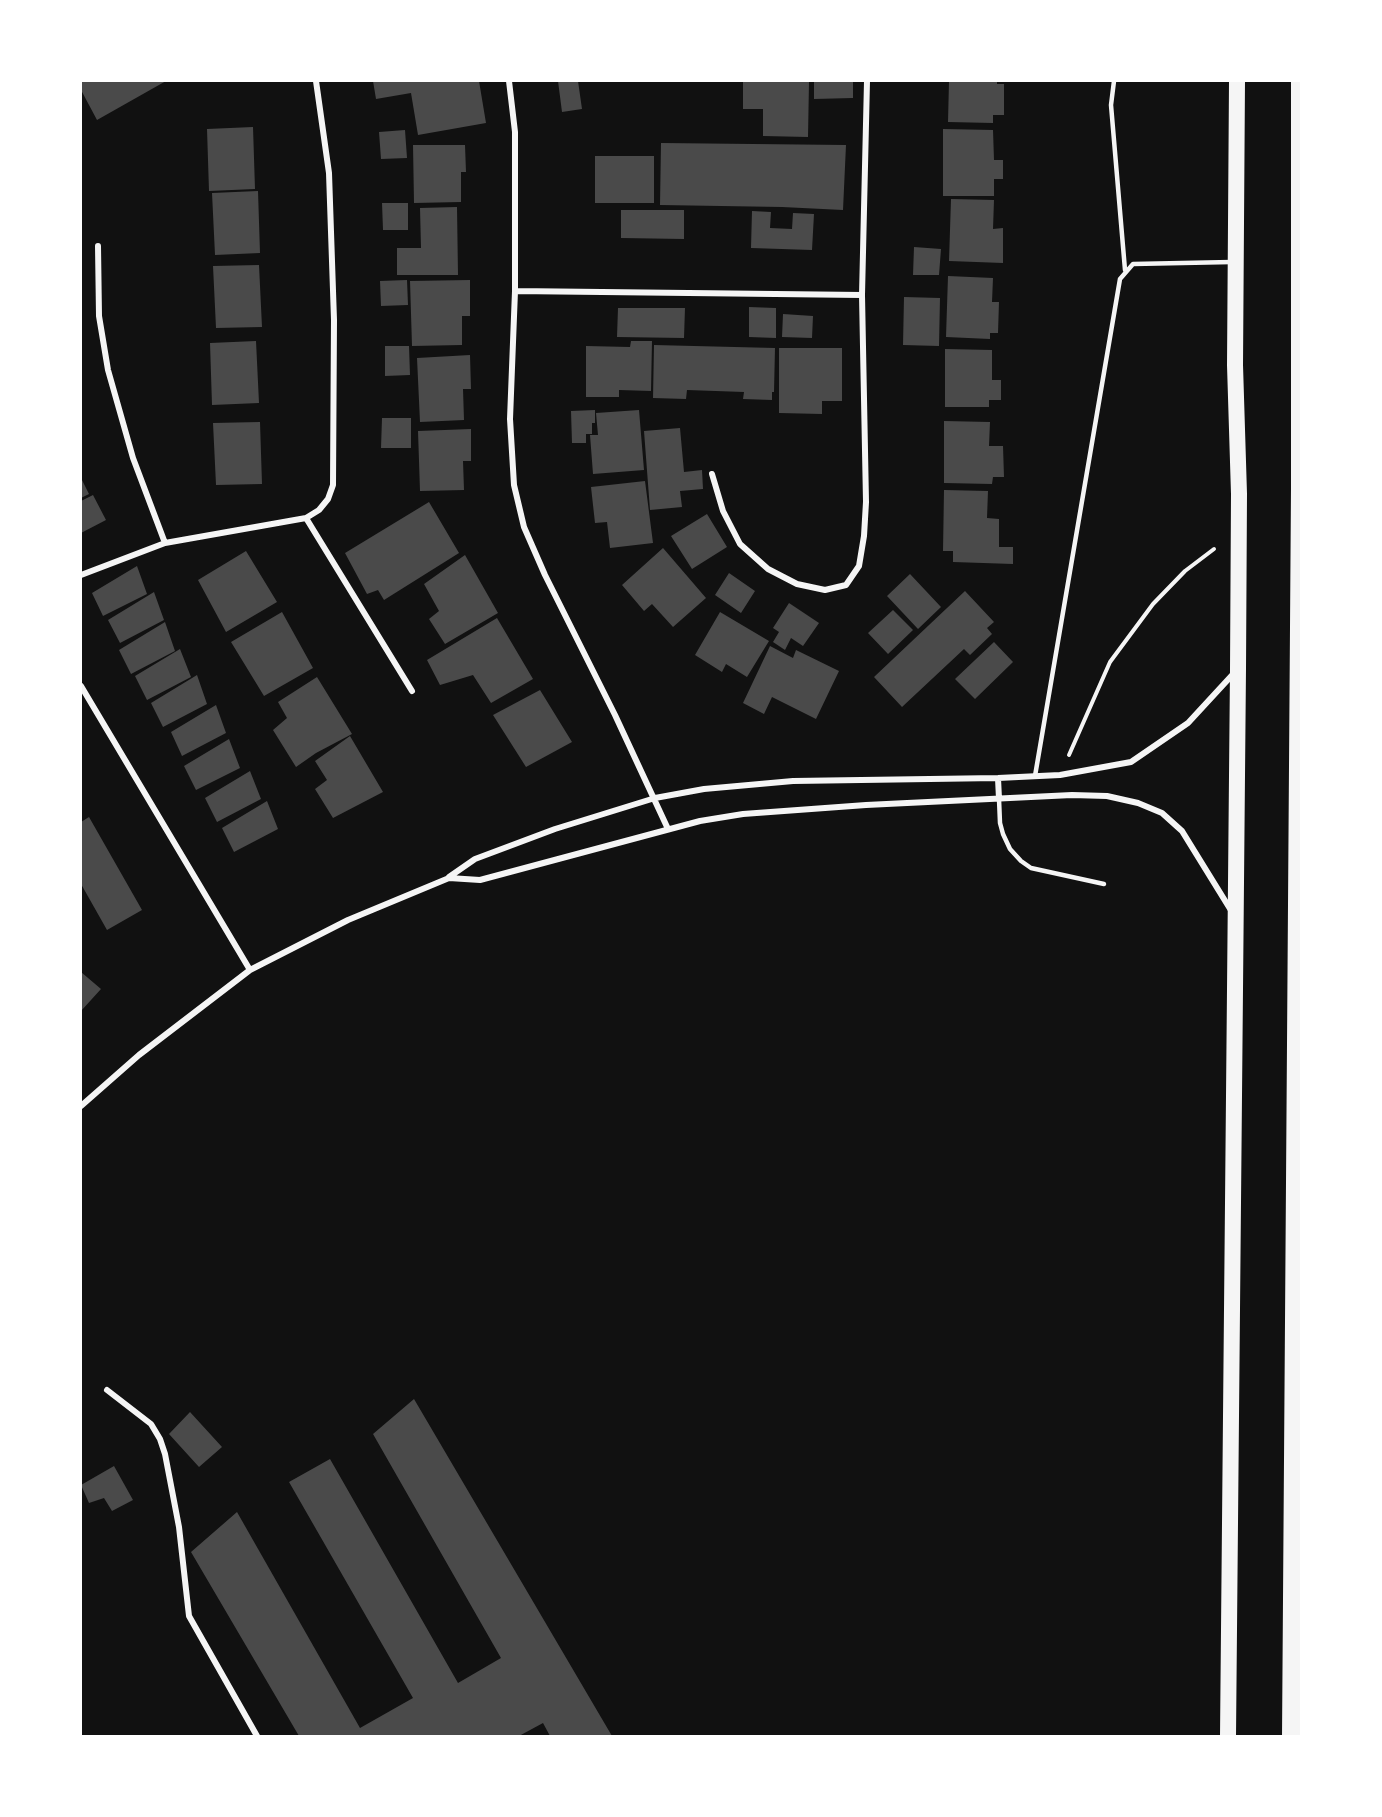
<!DOCTYPE html>
<html>
<head>
<meta charset="utf-8">
<style>
  body { margin:0 }
  #map { position:relative; width:1382px; height:1817px; overflow:hidden; background:#111; font-family:Ubuntu,sans-serif }
  canvas { display:block }
  .frame { position:absolute; inset:0; border:82px solid #fff; pointer-events:none }
</style>
</head>
<body>
<div id="map">
<canvas width="1382" height="1817"></canvas>
<div class="frame"></div>
</div>
<script>
const g = document.querySelector('canvas').getContext('2d');
g.lineJoin = 'round';
function fillPath(path, color) { g.fillStyle = color; g.fill(path, 'evenodd'); }
const shape = rows => new Path2D(rows.map(r => 'M' + r).join(''));
function strokePath(path, color, width, dash) { g.strokeStyle = color; g.lineWidth = width; g.lineCap = dash ? 'butt' : 'round'; g.setLineDash(dash || []); g.stroke(path); }
fillPath(shape([
  [81,81,166,81,97,120,81,90],
  [373,81,479,81,486,123,418,135,411,93,376,99],
  [558,81,578,81,582,109,562,112],
  [743,81,809,82,808,137,763,136,763,109,743,109],
  [814,81,853,81,853,98,814,99],
  [949,81,997,81,997,84,1004,84,1004,115,993,115,993,123,948,122],
  [253,127,255,189,209,191,207,129],
  [943,129,993,130,994,160,1003,160,1003,179,994,179,994,196,943,196],
  [405,130,407,158,381,159,379,132],
  [661,143,846,145,843,210,782,207,660,205],
  [413,145,465,145,466,172,461,172,461,202,414,203],
  [595,156,654,156,654,203,595,203],
  [258,191,260,253,215,255,212,193],
  [951,199,994,200,993,229,1003,228,1003,263,949,261],
  [382,203,408,203,408,230,383,230],
  [457,207,458,275,397,275,397,248,421,248,420,208],
  [621,210,684,210,684,239,621,238],
  [752,211,771,212,770,228,792,229,793,213,814,214,812,250,751,248],
  [914,247,941,249,939,275,913,275],
  [259,265,262,327,216,328,213,266],
  [948,276,993,278,992,302,999,302,998,333,990,333,990,339,946,337],
  [407,280,408,305,381,306,380,281],
  [470,280,470,316,462,316,462,345,412,346,410,281],
  [904,297,940,298,939,346,903,345],
  [749,307,776,308,776,338,749,337],
  [618,308,685,308,684,338,617,337],
  [783,314,813,316,812,338,782,337],
  [256,341,259,403,212,405,210,343],
  [631,341,652,341,651,391,619,390,619,397,586,397,586,346,630,347],
  [654,345,775,348,774,392,772,392,772,400,743,399,744,392,687,390,686,399,653,398],
  [385,346,409,346,410,375,385,376],
  [779,348,842,348,842,401,822,401,822,414,779,413],
  [945,349,992,350,992,380,1001,380,1001,400,989,400,989,407,945,407],
  [470,355,471,389,463,389,464,420,420,422,417,358],
  [595,410,595,423,592,423,592,434,586,434,586,443,572,443,571,411],
  [639,410,644,470,593,474,590,435,598,435,596,413],
  [382,418,411,418,411,448,381,448],
  [944,421,990,422,989,446,1003,446,1004,477,993,477,992,484,944,483],
  [260,422,262,484,216,485,213,423],
  [680,428,684,472,702,470,703,489,680,491,682,507,650,510,644,431],
  [471,429,471,461,463,461,464,490,420,491,418,431],
  [81,478,89,494,81,498],
  [645,481,653,543,610,548,607,522,595,523,591,487],
  [944,490,988,491,987,518,999,519,999,547,1013,547,1013,564,953,562,953,551,943,551],
  [93,495,106,520,81,533,81,501],
  [429,502,459,553,384,600,378,590,367,594,345,553],
  [707,514,727,547,692,569,671,536],
  [663,548,706,598,673,627,652,604,644,611,622,585],
  [246,551,277,602,226,632,198,580],
  [465,555,498,613,445,644,429,619,439,611,424,584],
  [137,566,147,594,103,616,92,593],
  [729,573,755,591,741,613,715,595],
  [910,574,941,607,918,629,887,596],
  [965,591,994,622,987,628,992,634,970,655,964,649,902,707,874,677],
  [154,592,164,620,120,643,108,620],
  [789,603,819,623,803,646,791,638,785,650,773,642,779,632,773,628],
  [893,610,913,630,888,654,868,633],
  [282,612,313,668,264,696,231,642],
  [720,612,769,641,747,677,726,664,722,672,695,655],
  [497,618,533,679,491,703,473,675,440,685,427,660],
  [165,622,175,651,131,674,119,650],
  [994,642,1013,662,975,699,955,679],
  [770,646,793,658,796,650,839,671,816,719,772,697,764,714,743,703],
  [180,649,191,677,147,700,135,676],
  [197,675,207,704,163,727,151,703],
  [317,677,352,734,316,753,296,767,273,730,287,718,278,702],
  [540,690,572,742,526,767,493,715],
  [216,705,226,733,182,756,171,732],
  [350,736,383,792,333,818,315,789,327,780,315,761],
  [229,739,240,768,196,790,184,766],
  [250,771,261,799,217,822,205,798],
  [267,801,278,829,234,852,222,828],
  [89,817,142,910,107,930,81,884,81,822],
  [81,972,101,989,81,1011],
  [414,1399,612,1736,550,1736,543,1723,519,1736,299,1736,191,1552,237,1512,360,1728,413,1698,289,1482,330,1459,458,1683,501,1658,373,1434],
  [190,1412,222,1447,199,1467,169,1434],
  [114,1466,133,1500,112,1511,104,1498,89,1503,81,1485]
]), '#4a4a4a');
strokePath(shape([
  [1069,755,1110,662,1153,604,1185,571,1214,549]
]), '#f5f5f5', 4);
strokePath(shape([
  [1114,81,1111,105,1125,270],
  [1035,776,1120,279,1133,264,1232,262],
  [999,799,1000,823,1003,834,1010,849,1021,861,1031,868,1104,884]
]), '#f5f5f5', 4.5);
strokePath(shape([
  [509,81,515,132,515,291,510,419,514,485,524,527,545,575,615,715,668,829],
  [98,246,99,316,108,370,133,458,165,543],
  [515,291,862,295],
  [712,474,723,511,740,544,768,569,797,584,825,590,846,585,859,566,864,536,866,502,862,295,867,81],
  [306,518,412,691],
  [81,575,165,543,306,518,319,510,328,499,333,485,334,320,329,173,316,81],
  [81,686,250,970],
  [998,778,999,799],
  [449,877,475,859,555,829,655,798,704,789,793,781,998,778,1060,775,1131,762,1188,723,1235,672],
  [81,1106,139,1055,250,970,348,920,449,878,480,880,700,821,743,814,866,805,1072,795,1107,796,1138,803,1162,813,1182,831,1232,912],
  [107,1390,151,1424,160,1439,165,1454,179,1527,189,1616,257,1736]
]), '#f5f5f5', 6);
strokePath(shape([
  [1228,1736,1238,669,1239,494,1235,365,1237,81]
]), '#f5f5f5', 16);
strokePath(shape([
  [1291,1736,1300,488,1300,81]
]), '#f5f5f5', 18);
</script>
</body>
</html>
